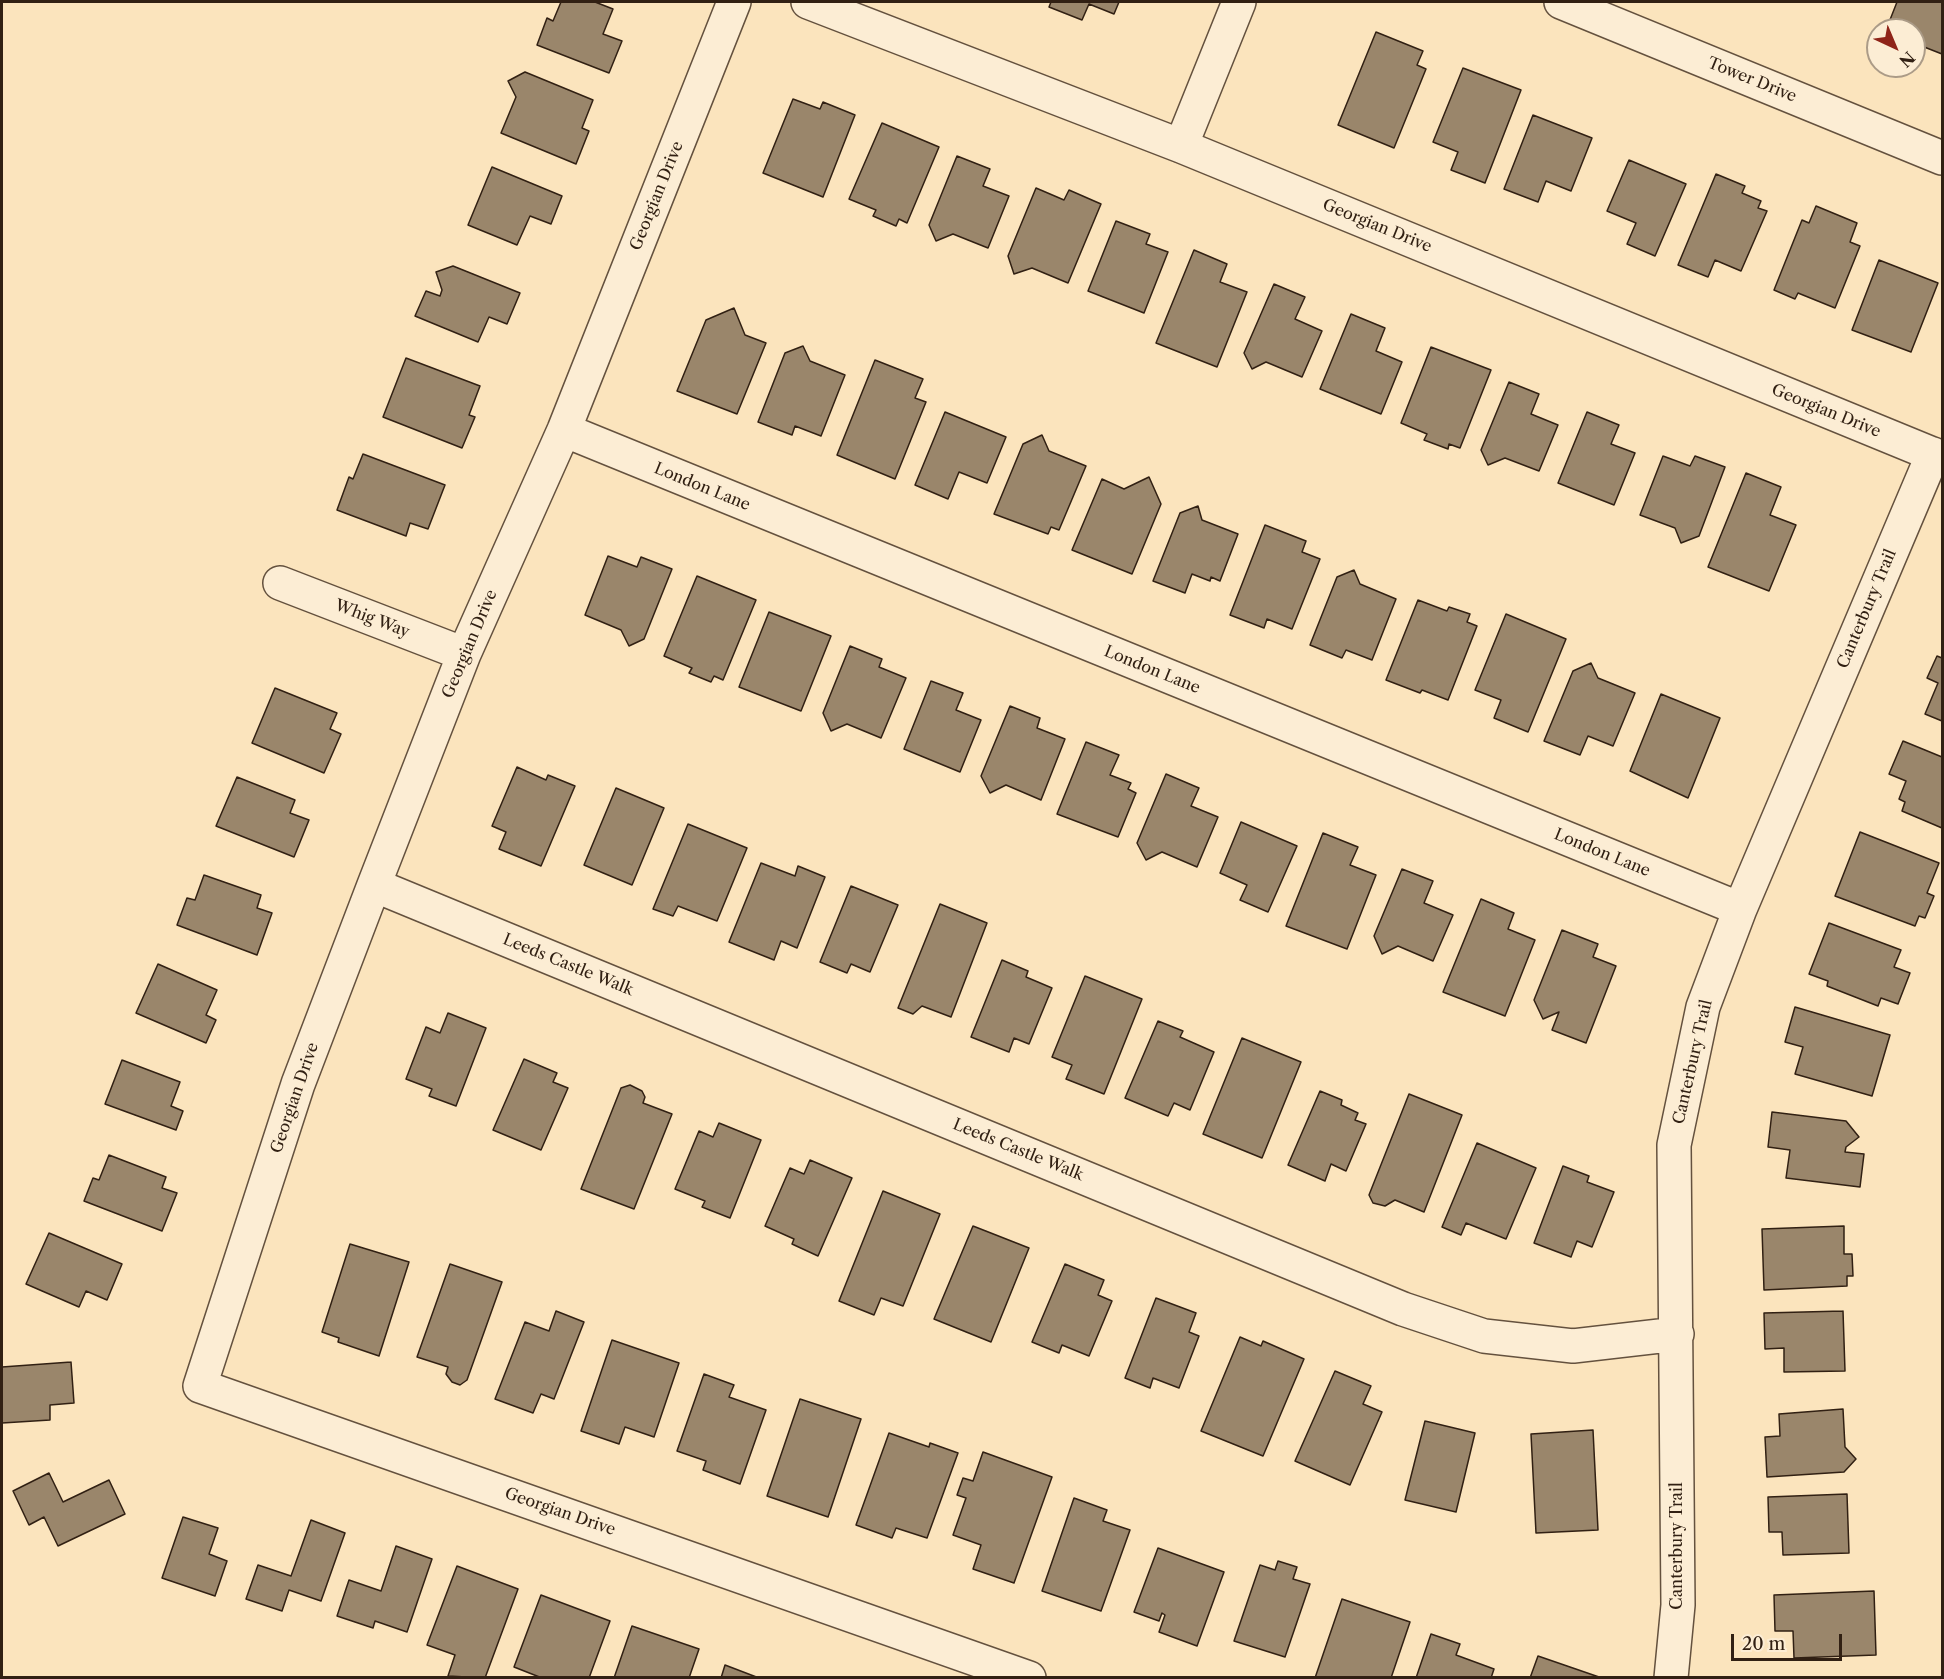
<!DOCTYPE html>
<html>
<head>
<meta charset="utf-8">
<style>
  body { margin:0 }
  #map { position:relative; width:1944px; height:1679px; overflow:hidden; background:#fbe4bd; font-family:"Libre Caslon Text",serif }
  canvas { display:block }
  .frame { position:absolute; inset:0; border:3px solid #312013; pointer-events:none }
  .north { position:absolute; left:1866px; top:18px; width:60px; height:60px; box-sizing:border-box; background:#fcedd4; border:2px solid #ab9b87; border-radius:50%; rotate:136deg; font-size:16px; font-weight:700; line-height:24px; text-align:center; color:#312013 }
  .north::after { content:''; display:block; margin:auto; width:21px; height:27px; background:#8f2418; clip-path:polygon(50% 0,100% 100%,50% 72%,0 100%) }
  .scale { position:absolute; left:1731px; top:1634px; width:111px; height:27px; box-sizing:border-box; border:3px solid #312013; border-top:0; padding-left:8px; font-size:18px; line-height:21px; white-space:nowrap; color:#312013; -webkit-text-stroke:4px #fcedd4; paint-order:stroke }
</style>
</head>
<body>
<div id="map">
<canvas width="1944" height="1679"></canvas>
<div class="frame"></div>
<div class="north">N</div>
<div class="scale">20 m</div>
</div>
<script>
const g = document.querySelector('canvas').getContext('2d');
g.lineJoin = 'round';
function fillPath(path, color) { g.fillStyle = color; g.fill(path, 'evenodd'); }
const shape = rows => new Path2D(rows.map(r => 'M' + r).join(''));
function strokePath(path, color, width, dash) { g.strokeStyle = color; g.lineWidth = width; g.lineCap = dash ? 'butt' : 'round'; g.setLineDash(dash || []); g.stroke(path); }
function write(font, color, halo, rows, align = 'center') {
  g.font = font + ' "Libre Caslon Text",serif'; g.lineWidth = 6; g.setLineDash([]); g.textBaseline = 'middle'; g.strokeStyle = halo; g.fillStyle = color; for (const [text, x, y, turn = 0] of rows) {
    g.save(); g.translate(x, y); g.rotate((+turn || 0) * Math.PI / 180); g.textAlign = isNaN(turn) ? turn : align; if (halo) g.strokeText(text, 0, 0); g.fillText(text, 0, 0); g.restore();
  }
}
const building = shape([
  [561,2,595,2,613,9,603,34,622,41,609,73,537,45,547,18,553,21,561,2],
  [1051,2,1119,2,1114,14,1089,4,1082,20,1049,7,1051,2],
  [1897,2,1942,2,1942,54,1914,43,1914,30,1886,30,1897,2],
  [1376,32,1423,51,1417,65,1426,69,1394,148,1338,125,1376,32],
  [1463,68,1521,90,1485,183,1451,170,1458,152,1433,142,1463,68],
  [525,72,593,100,582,128,589,131,576,164,501,133,516,97,508,81,525,72],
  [793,99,820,109,823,102,855,115,823,197,763,173,793,99],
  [1533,115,1592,138,1571,191,1546,181,1538,202,1504,189,1533,115],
  [882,123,939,147,907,223,899,219,896,226,873,216,876,210,849,199,882,123],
  [957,156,990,169,983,186,1009,196,988,248,953,234,936,241,929,225,957,156],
  [1629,160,1686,184,1655,256,1627,244,1636,223,1607,211,1629,160],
  [492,167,562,196,551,224,530,216,517,245,468,225,492,167],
  [1716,174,1745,186,1742,193,1761,201,1758,208,1767,211,1741,271,1715,260,1708,277,1678,265,1716,174],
  [1036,188,1064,200,1069,190,1101,204,1068,283,1032,268,1014,274,1008,256,1036,188],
  [1816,206,1857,223,1850,242,1860,246,1835,308,1798,293,1795,299,1774,290,1802,220,1809,223,1816,206],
  [1116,221,1150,234,1146,244,1168,252,1144,313,1088,291,1116,221],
  [1194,250,1227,264,1220,282,1247,292,1217,367,1156,343,1194,250],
  [1879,260,1938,283,1911,352,1852,330,1879,260],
  [453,266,520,293,507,324,489,317,478,342,415,316,426,291,440,296,442,290,436,272,453,266],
  [1274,284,1305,297,1295,319,1322,331,1302,377,1266,362,1252,369,1244,353,1274,284],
  [734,308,745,335,766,343,737,414,677,391,706,320,734,308],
  [1351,314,1385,328,1376,351,1402,362,1381,414,1320,389,1351,314],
  [803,346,810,361,845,375,821,436,795,426,792,435,758,422,785,353,803,346],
  [1431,347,1491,370,1460,448,1449,444,1448,449,1424,440,1427,434,1401,423,1431,347],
  [406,358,480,386,469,415,475,417,462,448,383,417,406,358],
  [875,360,923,379,915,398,926,402,895,479,837,455,875,360],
  [1509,382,1539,394,1531,414,1558,425,1539,471,1505,458,1488,465,1481,450,1509,382],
  [945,412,1006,437,987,483,959,472,948,499,915,485,945,412],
  [1587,412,1619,425,1611,444,1635,453,1614,505,1558,483,1587,412],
  [1042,435,1049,451,1086,466,1059,530,1051,527,1048,534,994,514,1023,444,1042,435],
  [363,454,445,485,428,529,410,523,406,536,337,510,349,477,353,479,363,454],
  [1663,456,1690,466,1695,456,1725,467,1699,536,1681,543,1675,528,1640,515,1663,456],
  [1746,473,1781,487,1770,515,1796,525,1769,591,1708,567,1746,473],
  [1149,477,1161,504,1132,574,1072,550,1102,479,1124,489,1149,477],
  [1198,506,1202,520,1238,534,1220,581,1211,577,1210,581,1192,574,1185,593,1153,581,1180,513,1198,506],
  [1265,525,1306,541,1302,552,1320,559,1292,629,1267,619,1264,628,1230,615,1265,525],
  [608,556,637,567,641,557,672,569,644,639,629,646,621,630,585,615,608,556],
  [1354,570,1360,584,1396,599,1372,660,1346,650,1342,658,1310,645,1337,577,1354,570],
  [697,576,756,600,723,680,714,676,711,682,689,673,692,668,664,656,697,576],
  [1418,600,1447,611,1449,607,1470,614,1467,622,1477,626,1448,700,1422,690,1420,693,1386,680,1418,600],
  [769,612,831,636,801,711,739,687,769,612],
  [1506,614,1566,639,1528,732,1494,718,1501,700,1475,690,1506,614],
  [850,646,882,659,879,667,906,678,881,738,847,724,831,731,823,713,850,646],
  [1937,656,1942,658,1942,721,1925,714,1938,683,1927,678,1937,656],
  [1591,663,1598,678,1635,693,1613,746,1588,736,1580,755,1544,741,1573,671,1591,663],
  [931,681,963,693,956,710,981,720,960,772,904,749,931,681],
  [275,688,337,713,330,729,341,734,324,773,252,743,275,688],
  [1661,694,1720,718,1688,798,1630,771,1661,694],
  [1010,706,1040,718,1037,728,1065,739,1041,800,1006,785,990,793,981,776,1010,706],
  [1903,741,1942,757,1942,828,1902,811,1905,802,1899,799,1906,781,1889,774,1903,741],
  [1086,742,1119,755,1110,775,1131,783,1128,789,1136,793,1118,837,1057,814,1086,742],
  [517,767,546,780,548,775,575,786,541,866,499,849,506,832,492,826,517,767],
  [1166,774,1199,788,1191,806,1218,817,1197,867,1162,852,1146,860,1137,843,1166,774],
  [237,777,295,800,290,813,309,820,294,857,216,826,237,777],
  [616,788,664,808,632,885,584,865,616,788],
  [1241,822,1297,846,1268,912,1240,900,1247,885,1220,873,1241,822],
  [688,824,747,848,717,921,678,906,673,916,653,909,688,824],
  [1860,832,1939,863,1927,893,1934,896,1925,918,1919,916,1915,926,1835,896,1860,832],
  [1323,833,1358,847,1350,865,1376,875,1347,949,1286,926,1323,833],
  [761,863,795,876,798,866,825,877,797,948,781,941,774,960,729,942,761,863],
  [1402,869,1433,881,1424,903,1453,915,1433,961,1398,946,1382,954,1374,936,1402,869],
  [204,875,261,895,257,908,272,913,257,955,177,925,187,898,195,900,204,875],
  [851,886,898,905,870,972,851,964,847,973,820,962,851,886],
  [1481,899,1514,913,1508,929,1535,940,1505,1016,1443,992,1481,899],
  [940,904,987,923,951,1017,922,1006,913,1014,898,1008,940,904],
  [1829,923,1901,950,1894,967,1910,973,1898,1004,1881,998,1878,1006,1827,986,1828,981,1809,974,1829,923],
  [1562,930,1598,944,1593,957,1616,966,1586,1043,1552,1030,1559,1012,1543,1019,1534,1000,1562,930],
  [1002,960,1028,971,1026,977,1052,988,1029,1044,1014,1038,1009,1052,971,1037,1002,960],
  [158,964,217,990,206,1015,216,1020,206,1043,136,1013,158,964],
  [1085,976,1142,999,1104,1094,1066,1079,1072,1065,1052,1057,1085,976],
  [1795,1007,1890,1035,1872,1096,1795,1074,1803,1047,1785,1042,1795,1007],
  [448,1013,486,1028,456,1106,429,1096,432,1089,406,1079,426,1027,440,1033,448,1013],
  [1158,1021,1183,1031,1180,1037,1214,1052,1190,1110,1174,1103,1168,1116,1125,1098,1158,1021],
  [1242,1038,1301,1062,1262,1158,1203,1134,1242,1038],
  [524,1059,557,1073,553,1082,568,1088,541,1150,493,1130,524,1059],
  [122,1060,180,1082,171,1106,183,1111,176,1130,105,1104,122,1060],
  [630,1085,642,1091,645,1097,643,1103,672,1114,634,1209,581,1189,621,1088,630,1085],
  [1320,1091,1342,1100,1341,1105,1358,1113,1355,1120,1366,1124,1346,1171,1331,1164,1325,1181,1288,1165,1320,1091],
  [1409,1094,1462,1115,1424,1212,1395,1200,1385,1206,1373,1203,1369,1195,1409,1094],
  [1772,1112,1846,1121,1859,1137,1846,1147,1845,1152,1864,1154,1860,1187,1786,1178,1790,1150,1768,1147,1772,1112],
  [719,1123,761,1140,730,1218,702,1207,705,1201,675,1189,699,1131,713,1137,719,1123],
  [1477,1143,1536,1168,1506,1239,1466,1223,1461,1235,1442,1227,1477,1143],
  [109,1155,166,1177,162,1188,177,1193,162,1231,84,1201,93,1178,99,1180,109,1155],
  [810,1160,852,1178,818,1256,792,1244,794,1239,765,1226,790,1168,804,1174,810,1160],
  [1563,1166,1589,1176,1587,1182,1614,1192,1592,1247,1577,1241,1571,1257,1534,1243,1563,1166],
  [883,1191,940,1214,903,1306,881,1298,874,1315,839,1301,883,1191],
  [973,1226,1029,1248,991,1342,934,1319,973,1226],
  [1844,1226,1844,1254,1852,1254,1853,1276,1847,1276,1847,1286,1764,1290,1762,1229,1844,1226],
  [49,1233,122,1264,107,1300,86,1291,79,1307,26,1284,49,1233],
  [350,1244,409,1262,379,1356,338,1342,339,1338,322,1332,350,1244],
  [450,1264,502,1282,467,1380,460,1385,452,1382,446,1374,448,1367,417,1357,450,1264],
  [1065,1264,1104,1280,1098,1295,1112,1301,1089,1356,1062,1345,1059,1353,1032,1342,1065,1264],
  [1156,1298,1196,1313,1189,1332,1199,1336,1179,1388,1153,1378,1150,1388,1125,1378,1156,1298],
  [556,1311,584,1322,554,1399,541,1394,533,1413,495,1399,525,1322,549,1331,556,1311],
  [1843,1311,1845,1371,1784,1372,1784,1348,1765,1349,1764,1313,1843,1311],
  [1240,1337,1261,1346,1263,1341,1304,1359,1263,1456,1201,1431,1240,1337],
  [612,1340,679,1363,654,1437,625,1427,619,1444,581,1431,612,1340],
  [71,1362,74,1403,50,1405,50,1420,2,1423,2,1367,71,1362],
  [1335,1371,1371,1386,1363,1404,1382,1412,1350,1485,1295,1461,1335,1371],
  [704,1374,734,1385,729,1397,766,1410,740,1484,703,1470,706,1461,677,1451,704,1374],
  [800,1399,861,1419,828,1517,767,1496,800,1399],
  [1843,1409,1845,1447,1856,1459,1844,1472,1767,1477,1765,1437,1780,1436,1779,1414,1843,1409],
  [1425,1421,1475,1433,1456,1512,1405,1500,1425,1421],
  [1593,1430,1598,1530,1536,1533,1531,1434,1593,1430],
  [889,1433,929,1447,930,1443,958,1453,927,1538,896,1528,892,1538,856,1525,889,1433],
  [983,1452,1052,1477,1014,1583,973,1569,981,1545,953,1535,966,1498,957,1495,963,1478,973,1481,983,1452],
  [49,1473,63,1502,109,1480,125,1514,58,1546,44,1517,29,1525,13,1491,49,1473],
  [1847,1494,1849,1553,1783,1555,1782,1532,1769,1532,1768,1497,1847,1494],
  [1074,1498,1107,1510,1103,1521,1130,1530,1101,1611,1042,1591,1074,1498],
  [183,1517,218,1528,209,1554,227,1561,215,1596,162,1578,183,1517],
  [311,1520,345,1533,321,1601,289,1590,282,1611,246,1599,258,1565,291,1576,311,1520],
  [396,1546,432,1559,407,1632,375,1621,373,1628,337,1616,349,1580,381,1591,396,1546],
  [1158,1548,1224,1572,1197,1646,1159,1632,1165,1615,1162,1613,1159,1621,1134,1612,1158,1548],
  [1278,1561,1297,1567,1293,1579,1310,1584,1285,1657,1234,1641,1260,1565,1275,1570,1278,1561],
  [457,1566,518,1589,485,1678,448,1676,455,1655,427,1645,457,1566],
  [1874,1591,1876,1655,1794,1658,1793,1631,1775,1631,1774,1595,1874,1591],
  [541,1595,610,1621,589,1678,542,1678,514,1667,541,1595],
  [1342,1599,1410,1622,1391,1678,1315,1678,1342,1599],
  [632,1626,699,1649,689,1678,614,1678,632,1626],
  [1431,1634,1460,1644,1456,1655,1494,1669,1491,1678,1416,1678,1431,1634],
  [1538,1656,1599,1677,1530,1678,1538,1656],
  [725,1665,759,1678,721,1678,725,1665]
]);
fillPath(building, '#9a866b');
strokePath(building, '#312013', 1.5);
const street = shape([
  [734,2,564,430,464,654,374,885,298,1084,200,1386,1029,1678],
  [808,2,1181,146,1942,458],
  [1561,2,1942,158],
  [1181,146,1239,2],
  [564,430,1740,909],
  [280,583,464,654],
  [374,885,1403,1309,1484,1336,1573,1346,1677,1334],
  [1671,1678,1678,1605,1674,1145,1703,1007,1740,909,1933,454]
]);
strokePath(street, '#64513e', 36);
strokePath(street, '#fcedd4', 33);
write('16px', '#312013', '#fcedd4', [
  ["Tower Drive",1752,80,22],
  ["Georgian Drive",657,196,-68],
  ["Georgian Drive",1377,226,22],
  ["Georgian Drive",1826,411,22],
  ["London Lane",702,487,22],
  ["Canterbury Trail",1867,609,-67],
  ["Whig Way",372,619,21],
  ["Georgian Drive",470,644,-67],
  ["London Lane",1152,670,22],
  ["London Lane",1602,853,22],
  ["Leeds Castle Walk",568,965,22],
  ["Canterbury Trail",1693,1062,-77],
  ["Georgian Drive",295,1098,-71],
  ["Leeds Castle Walk",1018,1150,22],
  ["Georgian Drive",560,1512,19],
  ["Canterbury Trail",1677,1546,-90]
]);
</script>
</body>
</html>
